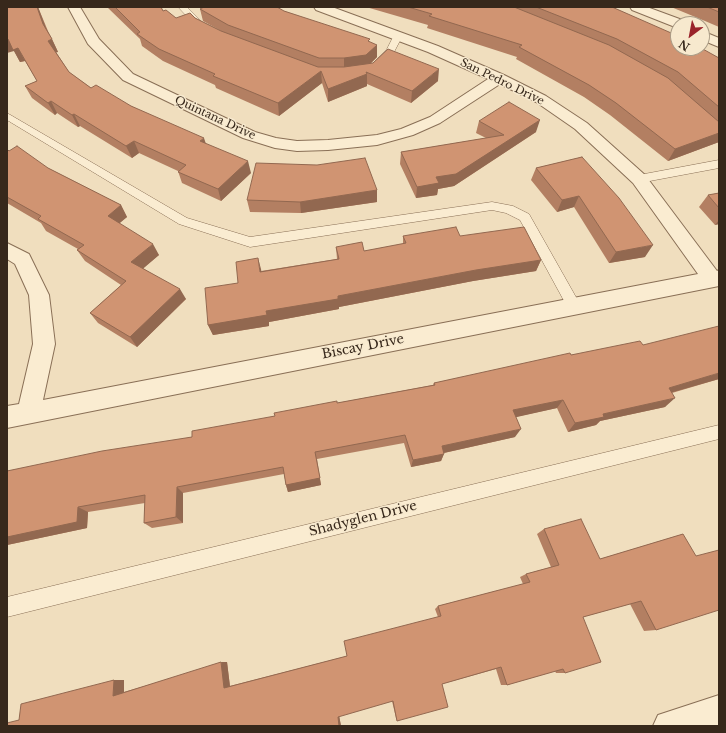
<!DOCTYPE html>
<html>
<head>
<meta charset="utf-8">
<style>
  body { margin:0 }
  #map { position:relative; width:726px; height:733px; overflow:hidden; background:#f0debe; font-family:"Libre Baskerville",serif }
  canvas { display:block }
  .frame { position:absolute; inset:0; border:8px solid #37281b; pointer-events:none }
  .north { position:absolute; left:670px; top:16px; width:40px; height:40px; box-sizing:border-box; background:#f7e9ce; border:1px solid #aa9c86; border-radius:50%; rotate:212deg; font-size:11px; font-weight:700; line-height:16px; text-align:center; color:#37281b }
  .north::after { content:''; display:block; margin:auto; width:14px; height:18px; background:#9a232a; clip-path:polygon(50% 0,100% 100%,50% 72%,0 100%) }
</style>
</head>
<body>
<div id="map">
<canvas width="726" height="733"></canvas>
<div class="frame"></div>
<div class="north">N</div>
</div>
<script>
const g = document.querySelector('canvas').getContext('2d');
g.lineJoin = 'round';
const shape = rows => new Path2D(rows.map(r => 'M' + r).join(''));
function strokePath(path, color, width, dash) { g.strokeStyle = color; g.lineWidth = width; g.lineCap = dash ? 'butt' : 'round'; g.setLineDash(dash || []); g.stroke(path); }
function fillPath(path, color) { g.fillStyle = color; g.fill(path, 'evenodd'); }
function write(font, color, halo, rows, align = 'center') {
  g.font = font + ' "Libre Baskerville",serif'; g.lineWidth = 3; g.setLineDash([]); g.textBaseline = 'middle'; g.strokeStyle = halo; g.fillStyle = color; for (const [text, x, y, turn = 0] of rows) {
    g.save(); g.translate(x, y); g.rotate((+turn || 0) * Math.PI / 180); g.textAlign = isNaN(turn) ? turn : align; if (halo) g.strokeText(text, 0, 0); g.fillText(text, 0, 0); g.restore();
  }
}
const lane = shape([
  [178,7,187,7,205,25,206,27,205,29,199,29,178,7],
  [397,34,402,37,394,52,380,66,374,66,372,64,387,49,394,35,397,34],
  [7,113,187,218,250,237,492,202,513,206,529,214,581,306,579,310,574,312,569,310,520,220,506,213,492,210,250,247,179,224,7,120,7,113],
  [719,160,719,168,639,183,635,182,633,179,635,176,639,175,719,160],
  [719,425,719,439,7,617,7,597,719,425]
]);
const street = shape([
  [68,7,80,7,99,39,133,74,255,132,276,138,297,141,328,140,377,135,401,129,430,117,488,79,428,52,316,10,314,7,332,7,438,46,504,75,546,96,587,123,645,175,717,271,719,270,719,286,7,428,7,406,19,404,33,344,29,295,15,264,7,259,7,243,29,254,49,295,55,344,43,400,698,274,633,183,575,129,536,102,500,84,440,123,413,135,377,145,328,150,297,151,275,148,243,138,123,80,88,44,68,7],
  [630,7,647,7,685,21,687,24,678,24,678,27,675,27,632,10,630,7],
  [702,31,719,38,719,47,702,40,702,31],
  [719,695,719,726,653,726,658,715,719,695]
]);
strokePath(lane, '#896f56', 1);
strokePath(street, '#896f56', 2);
fillPath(lane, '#faecd1');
fillPath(street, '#faecd1');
fillPath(shape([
  [7,7,38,7,48,31,58,52,56,52,69,72,91,88,131,106,206,144,251,173,221,201,182,183,178,171,139,153,132,158,80,126,78,127,57,113,55,115,32,98,25,86,37,81,25,61,20,62,14,51],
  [107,7,161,7,163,11,176,18,195,18,223,32,203,21,200,9,284,11,370,42,377,57,370,64,438,81,411,103,367,84,367,86,328,102,322,83,279,116,216,88,215,85,163,61,142,46,140,39],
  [366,7,612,7,719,58,719,142,668,161,610,115,584,97,516,59,517,57,427,28,428,25],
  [671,7,719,7,719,27,705,21],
  [479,121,536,132,454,186,438,189,437,195,416,198,400,164,401,152,486,138,476,133],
  [7,149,9,151,48,168,121,205,127,217,119,223,159,255,143,268,186,299,137,347,98,323,90,313,121,285,85,261,77,250,78,249,46,231,41,223,7,203],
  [582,157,645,257,609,263,574,207,557,212,531,180,536,168],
  [377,190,377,202,301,213,250,212,247,200],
  [719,193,719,224,715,225,699,207,708,195],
  [403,236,460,236,541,260,536,271,473,281,339,307,339,309,269,322,269,326,213,335,208,325,238,283,261,271,337,259,336,247,364,251,403,244],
  [643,345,719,379,672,393,665,407,600,421,596,425,568,432,557,408,515,417,515,437,444,453,441,461,411,467,404,443,317,459,321,485,288,492,286,485,284,474,183,493,183,523,152,528,144,523,145,503,88,512,87,528,7,545,7,471,192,437,275,416,337,403,433,385,434,383,571,355],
  [544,529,600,559,683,534,656,630,644,631,630,604,583,617,565,673,556,673,555,671,507,685,501,685,496,669,442,684,397,721,396,718,392,701,339,716,341,726,7,726,19,720,114,680,124,680,124,692,227,662,230,686,347,656,438,617,435,609,438,606,523,584,520,577,526,574,551,567,537,534]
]), '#b37f62');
fillPath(shape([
  [37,7,38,7,49,36,43,24],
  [7,39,8,39,18,48,25,61,20,62,14,51,7,53],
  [52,39,58,52,54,53,48,41],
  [377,45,377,57,366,68,344,70,344,58],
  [439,69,438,81,411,103,412,91],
  [321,71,322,83,279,116,278,103],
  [367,74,367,86,328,102,328,89],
  [51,101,57,113,55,115,48,103],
  [74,114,80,126,78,127,72,115],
  [540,120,536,132,454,186,438,189,437,195,416,198,417,187,436,177],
  [719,133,719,142,668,161,675,149],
  [204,138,208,150,200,141],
  [134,141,139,153,132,158,126,146],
  [248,161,251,173,221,201,218,189],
  [377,190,377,202,301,213,300,202],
  [579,196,574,207,557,212,562,200],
  [121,205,127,217,114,228,108,216],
  [719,220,719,224,715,225],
  [153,244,159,255,138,273,131,262],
  [653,245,645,257,609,263,616,252],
  [258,258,261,269,263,282,260,272],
  [541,260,536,271,473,281,339,307,339,309,269,322,269,326,213,335,208,325,266,311,338,296,476,270],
  [180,289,186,299,137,347,130,337],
  [719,373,719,379,659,396,669,388],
  [675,398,665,407,600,421,596,425,568,432,575,423,603,414],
  [563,400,557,408,508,419,513,410],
  [521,429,515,437,439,454,442,446],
  [315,452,321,485,288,492,286,485],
  [444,454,441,461,411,467,413,460],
  [177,487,183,493,183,523,176,517],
  [78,507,88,512,87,528,7,545,7,537],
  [221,662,227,662,230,687,224,688],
  [114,680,124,680,124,695,113,696],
  [339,715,341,726,339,726,338,717]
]), '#926850');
const building = shape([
  [7,7,37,7,43,24,52,39,48,41,69,72,91,88,96,85,131,106,204,138,200,141,248,161,218,189,178,172,186,165,134,141,126,146,74,114,72,115,51,101,48,103,25,86,37,81,18,48,13,50,8,39,7,39,7,7],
  [115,7,161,7,163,11,166,10,176,18,190,13,195,18,221,31,318,67,344,67,373,63,388,49,439,69,412,91,366,72,367,74,328,89,321,71,278,103,213,76,215,74,159,49,137,34,140,32,115,7],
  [204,7,277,7,284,11,370,39,368,41,377,45,366,55,344,58,319,58,228,25,200,9,204,7],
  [408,7,514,7,609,45,668,78,719,122,719,133,675,149,616,103,589,85,519,47,522,45,429,16,432,14,408,7],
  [536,7,612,7,678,36,678,48,701,48,719,58,719,107,678,72,617,39,536,7],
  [707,7,719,7,719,12,712,9,707,7],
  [509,102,540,120,456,174,436,177,439,183,417,187,401,152,504,135,479,121,509,102],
  [17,146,48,168,121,205,108,216,153,244,131,262,180,289,130,337,90,313,126,281,77,250,84,245,38,219,41,216,7,197,7,149,9,151,17,146],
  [582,157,619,198,653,245,616,252,579,196,562,200,536,168,582,157],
  [365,158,377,190,300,202,247,200,256,163,317,165,365,158],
  [719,193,719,208,708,195,719,193],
  [456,227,460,236,524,227,541,260,476,270,338,296,338,299,266,311,267,315,208,325,205,288,238,283,236,262,258,258,260,272,339,259,336,247,362,242,364,251,406,243,403,236,456,227],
  [719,326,719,373,669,388,675,398,603,414,604,417,575,423,563,400,513,410,521,429,442,446,444,454,413,460,405,435,315,452,320,478,286,485,283,467,177,487,176,517,144,523,145,495,78,507,77,522,7,537,7,471,102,451,192,437,192,431,275,416,274,413,337,401,337,403,435,385,434,383,570,353,571,355,640,341,643,345,719,326],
  [581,519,600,559,683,534,696,556,719,550,719,610,656,630,641,601,583,617,601,662,565,673,563,669,507,685,501,667,442,684,448,707,397,721,393,701,338,717,339,726,7,726,7,723,19,720,21,704,114,680,113,696,221,662,224,688,347,656,344,641,441,616,438,606,530,582,526,574,559,565,544,529,581,519]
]);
fillPath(building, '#d09472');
strokePath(building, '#926850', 1);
write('11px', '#37281b', '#f7e9ce', [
  ["San Pedro Drive",502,82,26],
  ["Quintana Drive",215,118,25]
]);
write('13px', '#37281b', '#f7e9ce', [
  ["Biscay Drive",363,347,-11],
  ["Shadyglen Drive",363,519,-14]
]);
</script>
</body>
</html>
